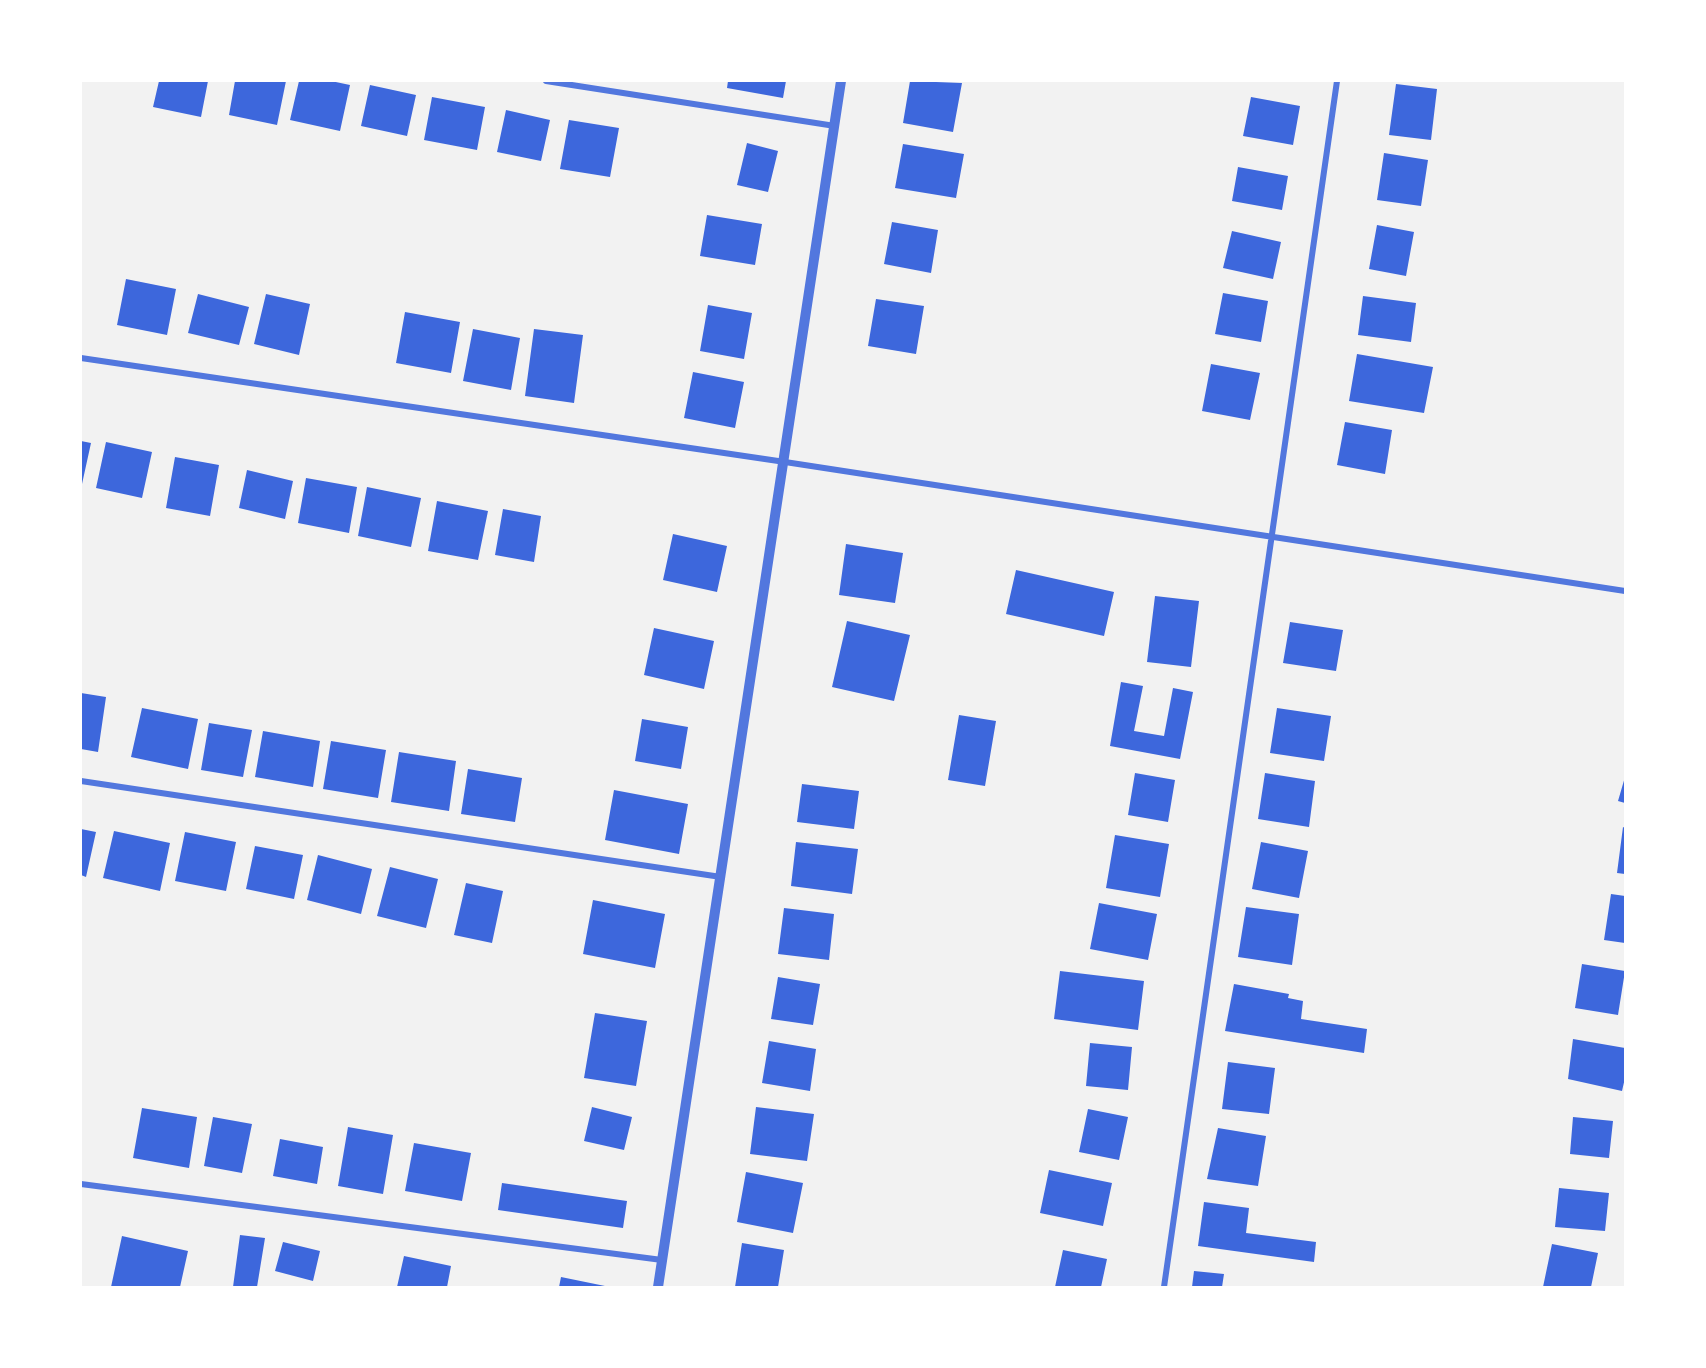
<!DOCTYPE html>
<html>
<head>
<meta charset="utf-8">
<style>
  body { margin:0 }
  #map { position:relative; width:1706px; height:1368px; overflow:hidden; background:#f2f2f2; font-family:Commissioner,sans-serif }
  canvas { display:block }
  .frame { position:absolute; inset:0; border:82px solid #fff; pointer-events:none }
</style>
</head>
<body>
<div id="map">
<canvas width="1706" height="1368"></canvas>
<div class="frame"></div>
</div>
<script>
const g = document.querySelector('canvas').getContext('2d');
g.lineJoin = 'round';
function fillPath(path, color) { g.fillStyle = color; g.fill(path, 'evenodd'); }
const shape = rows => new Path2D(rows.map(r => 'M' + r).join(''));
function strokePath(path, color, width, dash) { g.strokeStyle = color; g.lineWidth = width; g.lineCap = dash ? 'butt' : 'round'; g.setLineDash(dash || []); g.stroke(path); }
fillPath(shape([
  [159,81,208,81,201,117,153,107],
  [235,81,286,81,277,125,229,115],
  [299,81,331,81,350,85,340,131,290,120],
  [728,81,786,81,783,98,727,88],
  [910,81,962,83,953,132,903,123],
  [1396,84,1437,89,1431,140,1389,135],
  [370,85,416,95,407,136,361,126],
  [432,97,485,107,477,150,424,140],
  [1251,97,1300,106,1293,145,1243,136],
  [506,110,550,120,541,161,497,152],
  [569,120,619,128,610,177,560,169],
  [747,143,778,151,768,192,737,185],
  [903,144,964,154,956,198,895,188],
  [1384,153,1428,160,1421,206,1377,200],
  [1238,167,1288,176,1282,210,1232,201],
  [707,215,762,224,755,265,700,256],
  [892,222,938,230,931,273,884,264],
  [1377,225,1414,232,1406,276,1369,269],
  [1232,231,1281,242,1273,279,1223,268],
  [126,279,176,289,167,335,117,325],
  [1223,293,1268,301,1261,342,1215,334],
  [198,294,249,307,239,345,188,333],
  [266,294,310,304,299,355,254,344],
  [1363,296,1416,303,1411,342,1358,335],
  [876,299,924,306,916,354,868,346],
  [708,305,752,313,744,359,700,351],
  [405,312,460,322,451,373,396,363],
  [473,329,520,338,511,390,463,381],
  [534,329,583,335,574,403,525,396],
  [1357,354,1433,367,1424,413,1349,401],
  [1211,364,1260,373,1250,420,1202,411],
  [693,372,744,382,735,428,684,418],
  [1345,422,1392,430,1385,474,1337,465],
  [81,441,91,443,82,484,81,484],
  [106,442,152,452,142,498,96,488],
  [175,457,219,465,210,516,166,508],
  [247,470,293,481,285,519,239,508],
  [306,478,357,487,349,533,298,523],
  [367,487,421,498,411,547,358,536],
  [437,501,488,511,478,560,428,551],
  [503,509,541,516,534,562,495,555],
  [673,534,727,546,717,592,663,580],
  [846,544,903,553,895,603,839,595],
  [1016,570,1114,592,1104,636,1006,614],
  [1155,596,1199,601,1191,667,1147,662],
  [847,621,910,635,894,701,832,687],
  [1290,622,1343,630,1336,671,1283,663],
  [654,628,714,641,704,689,644,675],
  [1121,682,1143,686,1134,731,1164,736,1173,688,1193,692,1180,759,1110,746],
  [81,693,106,697,98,752,81,749],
  [142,708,198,719,188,769,131,757],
  [1277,708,1331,716,1324,761,1270,753],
  [959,715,996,721,985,786,948,780],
  [642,719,688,727,681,769,635,761],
  [209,723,252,730,243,777,201,770],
  [263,731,320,741,313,787,255,777],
  [331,741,386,750,378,798,323,789],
  [399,752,456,761,449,811,391,802],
  [468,769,522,778,515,822,461,814],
  [1135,773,1175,780,1168,822,1128,815],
  [1265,773,1315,781,1309,827,1258,819],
  [1625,777,1625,803,1618,801],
  [802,784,859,791,854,829,797,822],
  [614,790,688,804,679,854,605,840],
  [1623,827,1625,828,1625,874,1617,873],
  [81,829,96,832,86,877,81,875],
  [114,831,170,843,160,891,103,878],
  [185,832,236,842,226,891,175,881],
  [1115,835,1169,844,1160,897,1106,888],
  [796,842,858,849,852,894,791,886],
  [1261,842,1308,851,1299,898,1252,889],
  [255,846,303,855,294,899,246,889],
  [318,855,372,869,361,914,307,900],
  [390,867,438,879,426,928,377,916],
  [466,883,503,891,492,943,454,935],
  [1611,894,1625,896,1625,943,1604,940],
  [593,900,665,914,655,968,583,954],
  [1099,903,1157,914,1148,960,1090,949],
  [1246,907,1299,914,1292,965,1238,957],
  [784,908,834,914,829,960,778,954],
  [1582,964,1625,971,1618,1015,1575,1008],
  [1060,971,1144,981,1138,1030,1054,1019],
  [778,977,820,984,813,1025,771,1019],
  [1234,984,1289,994,1288,998,1303,1001,1301,1019,1367,1029,1364,1053,1225,1031],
  [595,1013,647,1021,636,1086,584,1078],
  [1573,1039,1625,1048,1625,1078,1622,1091,1568,1079],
  [769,1041,816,1049,810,1091,762,1083],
  [1090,1043,1132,1047,1128,1090,1086,1086],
  [1228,1062,1275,1068,1269,1114,1222,1109],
  [592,1107,632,1117,624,1150,584,1141],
  [756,1107,814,1114,807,1161,750,1154],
  [142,1108,197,1117,189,1168,133,1158],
  [1088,1109,1128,1117,1119,1160,1079,1152],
  [213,1117,252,1124,242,1173,204,1166],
  [1573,1117,1613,1121,1609,1158,1570,1154],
  [348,1127,393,1135,383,1194,338,1186],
  [1218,1128,1266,1136,1258,1186,1207,1179],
  [280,1139,323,1147,317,1184,273,1176],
  [414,1143,471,1153,462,1201,405,1191],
  [1049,1170,1112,1183,1103,1226,1040,1213],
  [746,1172,803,1183,793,1233,737,1222],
  [502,1183,627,1201,623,1228,498,1210],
  [1559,1188,1609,1193,1605,1231,1555,1227],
  [1204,1202,1249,1208,1246,1233,1316,1242,1314,1262,1198,1246],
  [240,1235,265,1238,257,1287,233,1287],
  [122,1236,188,1251,180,1287,111,1287],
  [283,1242,320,1251,313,1281,275,1271],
  [742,1243,784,1250,778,1287,735,1287],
  [1552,1244,1598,1253,1591,1287,1543,1287],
  [1063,1250,1107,1259,1101,1287,1055,1287],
  [404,1256,451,1266,447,1287,397,1287],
  [1194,1271,1224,1274,1222,1287,1192,1287],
  [561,1277,605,1286,605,1287,559,1287]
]), '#3d67dc');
strokePath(shape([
  [546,81,835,126],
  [81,358,785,462,1625,591],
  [81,781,721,877],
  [81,1184,662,1260],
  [1164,1287,1337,81]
]), '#5277de', 6);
strokePath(shape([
  [658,1287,841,81]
]), '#5277de', 10);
</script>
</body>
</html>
